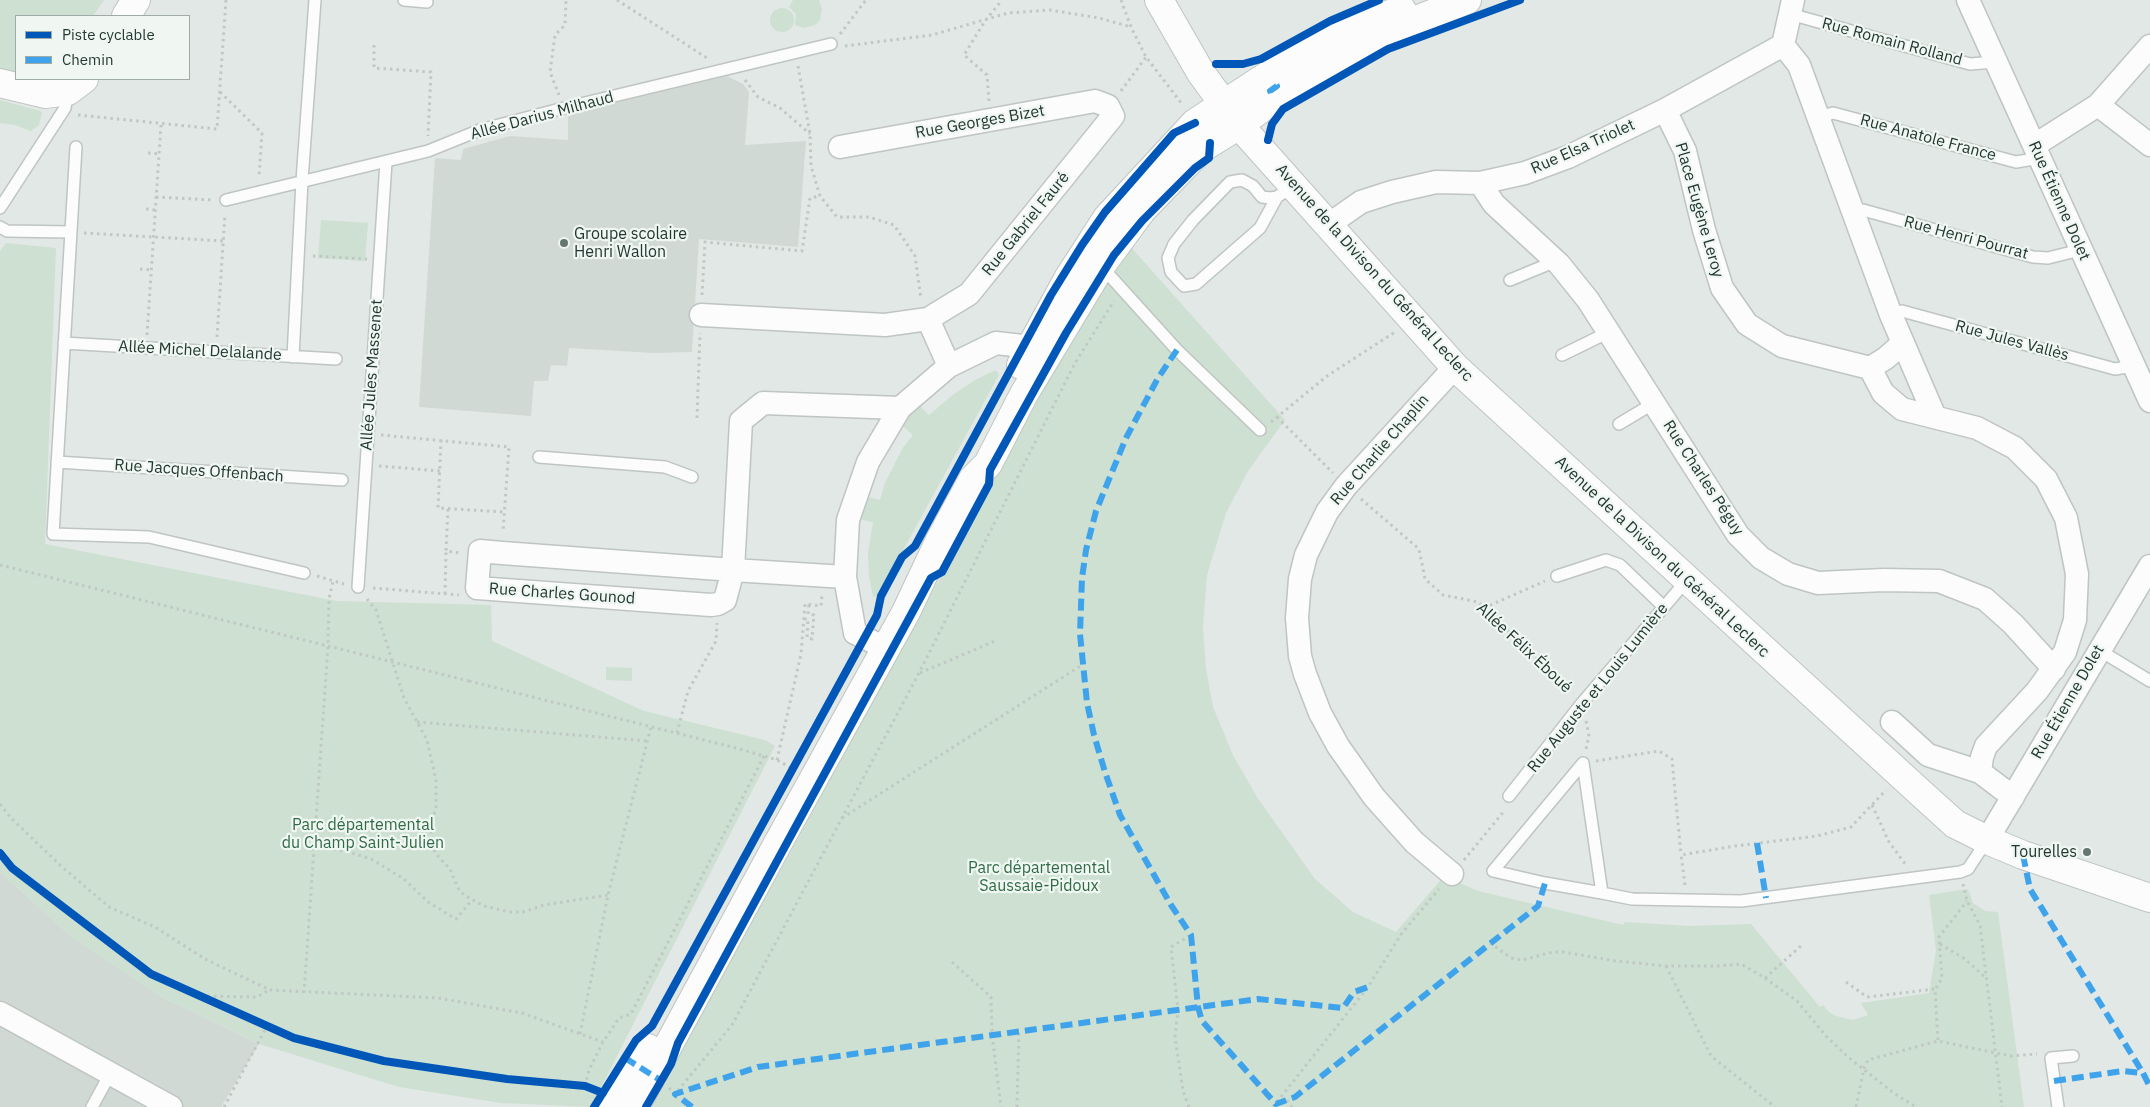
<!DOCTYPE html>
<html>
<head>
<meta charset="utf-8">
<style>
  body { margin:0 }
  #map { position:relative; width:2150px; height:1107px; overflow:hidden; background:#e2e8e5; font-family:"IBM Plex Sans",sans-serif }
  canvas { display:block }
  .legend { position:absolute; left:15px; top:15px; width:175px; height:65px; box-sizing:border-box; background:#f0f7f3; border:1px solid #9eaba6; margin:0; padding:6px 9px; list-style:none; font-size:15px; color:#233832 }
  .legend li { display:flex; align-items:center; gap:10px; height:25px }
  .legend b { width:25px; border:1px solid #9eaba6 }
</style>
</head>
<body>
<div id="map">
<canvas width="2150" height="1107"></canvas>
<ul class="legend">
<li><b style="height:6px;background:#0057b8"></b>Piste cyclable</li>
<li><b style="height:6px;background:#3ea3eb"></b>Chemin</li>
</ul>
</div>
<script>
const g = document.querySelector('canvas').getContext('2d');
g.lineJoin = 'round';
function fillPath(path, color) { g.fillStyle = color; g.fill(path, 'evenodd'); }
const shape = rows => new Path2D(rows.map(r => 'M' + r).join(''));
function strokePath(path, color, width, dash) { g.strokeStyle = color; g.lineWidth = width; g.lineCap = dash ? 'butt' : 'round'; g.setLineDash(dash || []); g.stroke(path); }
function write(font, color, halo, rows, align = 'center') {
  g.font = font + ' "IBM Plex Sans",sans-serif'; g.lineWidth = 4.5; g.setLineDash([]); g.textBaseline = 'middle'; g.strokeStyle = halo; g.fillStyle = color; for (const [text, x, y, turn = 0] of rows) {
    g.save(); g.translate(x, y); g.rotate((+turn || 0) * Math.PI / 180); g.textAlign = isNaN(turn) ? turn : align; if (halo) g.strokeText(text, 0, 0); g.fillText(text, 0, 0); g.restore();
  }
}
fillPath(shape([
  [727,76,743,84,749,92,745,145,806,141,798,247,699,239,692,352,653,353,569,348,567,366,551,365,548,381,534,381,531,416,419,407,435,158,461,160,463,149,510,136,568,140,568,114],
  [0,872,72,937,162,997,259,1044,221,1107,0,1107]
]), '#d1d9d5');
fillPath(shape([
  [0,0,104,0,93,16,16,16,16,79,52,79,49,83,0,81],
  [793,0,819,0,822,9,820,20,815,25,803,28,795,25,796,14,789,7],
  '770 20a12 12 0 1 1 24 0a12 12 0 1 1-24 0Z',
  [0,100,40,111,42,113,39,125,31,131,15,125,0,123],
  [321,220,368,223,365,261,318,258],
  [6,243,56,248,45,544,337,601,491,605,492,641,644,711,765,740,775,746,591,1107,501,1103,399,1087,259,1044,162,997,72,937,0,872,0,251],
  [1129,245,1285,420,1248,471,1226,513,1207,575,1203,627,1206,669,1213,707,1233,755,1257,797,1315,879,1353,912,1396,932,1444,876,1478,891,1623,925,1625,922,1689,926,1751,924,1820,1007,1823,1005,1829,1012,1836,1016,1853,1020,1868,1015,1861,1003,1929,993,1936,950,1929,895,1968,889,1973,903,1985,911,1998,912,2024,1107,650,1107,816,806,1009,451,1105,282],
  [996,370,999,375,878,596,873,597,869,576,868,553,873,522,858,519,864,496,880,500,885,483,902,449,913,435,901,425,919,405,929,415,954,394,977,379],
  [606,667,632,668,632,681,606,680]
]), '#cde0d2');
const service = shape([
  [404,0,427,2],
  [1790,14,1970,64,1995,62],
  [1817,118,1833,113,2016,162,2040,158],
  [76,147,53,534,149,537,304,573],
  [1277,197,1260,228,1196,284,1184,286,1171,272,1168,258,1174,244,1193,220,1230,182,1242,180,1253,186,1262,197,1270,198,1277,197,1293,186],
  [226,200,428,151,480,130,564,108,831,44],
  [0,208,65,108,68,91],
  [1853,215,1863,210,2033,257,2048,258,2080,250],
  [0,227,7,231,71,232],
  [1101,266,1177,350,1260,430],
  [1510,280,1544,266,1554,260],
  [1891,315,1902,311,2115,369,2133,366],
  [64,343,336,359],
  [1562,355,1609,332],
  [293,357,302,181,315,0],
  [1619,424,1654,403],
  [539,457,665,467,692,477],
  [57,462,342,480],
  [1557,576,1606,560,1620,565,1664,607],
  [358,587,386,162],
  [2099,650,2150,681],
  [1509,796,1582,703,1687,580],
  [1602,893,1545,883,1493,871,1583,763,1602,893,1632,899,1741,901,1960,872,1968,869,1987,840],
  [92,1107,110,1074],
  [2058,1107,2051,1058,2073,1056]
]);
const minor = shape([
  [1968,0,2150,401],
  [1783,45,1799,65,1891,315,1935,417],
  [2098,105,2150,145],
  [1665,110,1685,151,1704,230,1722,288,1747,324,1782,346,1870,368],
  [2035,145,2098,105,2150,46],
  [1480,183,1494,204,1559,264,1588,300,1738,535,1761,558,1788,574,1818,583,1884,580,1939,581,1985,599,2013,624,2054,669],
  [1328,225,1361,202,1392,192,1436,182,1480,183,1525,173,1568,157,1665,110,1783,45,1793,0],
  [701,315,885,325,928,319,969,294,1113,116,1108,106,1095,101,840,147],
  [928,319,949,366],
  [1903,343,1886,358,1870,368,1883,393,1902,409,1977,428,2015,448,2046,479,2066,518,2077,574,2075,620,2065,652,2037,691,1986,746,1982,757,1980,772,2013,797],
  [480,551,502,553,733,570,725,600,718,604,711,605,477,588,480,551],
  [845,577,733,570,741,421,763,403,900,408],
  [873,642,855,633,845,577,848,520,868,462,900,408,949,366,996,343,1031,347],
  [1892,722,1928,755,1980,772],
  [1987,840,2150,566],
  [1452,874,1414,842,1374,797,1338,746,1320,713,1305,674,1300,656,1297,618,1300,579,1306,555,1327,512,1346,486,1455,367],
  [0,1013,171,1107]
]);
const tertiary = shape([
  [1159,0,1201,73,1239,125,1455,367,1924,796,1955,824,1987,840,2023,855,2150,898],
  [126,16,136,0],
  [0,83,45,94,68,91,84,79]
]);
const secondary = shape([
  [1021,365,1069,277,1107,218,1195,123,1270,74,1361,24,1402,10],
  [607,1107,638,1066,648,1048],
  [635,1107,777,845,906,612,939,542,973,479,988,464,1024,394,1101,266,1142,210,1202,148,1239,125,1275,98,1353,51,1391,30,1467,0]
]);
strokePath(service, '#bfc5c2', 14);
strokePath(minor, '#bfc5c2', 25);
strokePath(tertiary, '#bfc5c2', 30);
strokePath(secondary, '#bfc5c2', 30);
strokePath(shape([
  [617,0,707,58],
  [1121,0,1131,27,1146,57,1182,104],
  [840,34,866,0],
  [374,45,374,68,431,72,428,136],
  [845,46,932,35,1008,13,1050,10,1099,18,1131,27],
  [798,66,810,134,811,166,820,196,837,217,869,217,894,225,915,256,921,299],
  [745,80,758,97,780,108,810,134],
  [1121,91,1146,57],
  [220,92,262,133,259,177],
  [559,95,550,72,555,35,565,25,566,0],
  [989,101,987,75,964,55,985,21,1002,0],
  [78,115,217,129,226,0],
  [148,153,159,154],
  [156,197,213,200],
  [146,209,155,210],
  [84,233,223,241],
  [313,256,367,259],
  [140,269,152,270],
  [702,295,705,242,802,251,810,198,820,196],
  [147,335,161,125],
  [217,337,225,214],
  [1277,417,1333,473],
  [697,418,700,333],
  [1271,422,1327,376,1395,332],
  [381,435,509,447,503,532],
  [441,440,438,508,505,512],
  [379,466,440,471],
  [1361,499,1419,549,1425,579,1443,595,1478,602,1573,694],
  [448,509,446,551,460,553],
  [0,565,328,646],
  [317,576,344,584],
  [373,588,459,595],
  [445,594,446,551],
  [367,599,376,610,404,698,427,740,436,781,436,807,431,825,431,843,436,854,450,869,458,888,464,895,484,906,510,912,523,912,544,905,608,895],
  [1484,608,1545,581],
  [804,619,808,619,807,638,812,639,814,615,808,614,809,605],
  [920,673,995,641],
  [469,681,740,749,777,760,795,770],
  [1586,721,1589,736,1586,749],
  [417,722,648,741],
  [677,733,688,691,716,641,717,623],
  [777,760,801,654,805,604,821,606,822,595],
  [1596,761,1659,751,1672,759,1681,855],
  [0,804,11,818,61,866,109,907,155,927,205,959,270,990,438,998,522,1013,603,1042],
  [1872,805,1889,842,1906,865],
  [842,818,1082,665],
  [314,846,349,852,371,859,404,879,428,902,456,919,472,900],
  [1464,860,1505,810],
  [1963,884,1967,901,1980,925,2002,1107],
  [1685,885,1681,855,1735,846,1817,836,1851,827,1886,790],
  [1490,943,1511,958,1522,960,1553,952,1563,952,1616,961,1666,966,1718,966,1741,964,1765,978,1797,1001,1826,1036,1848,1057,1895,1094,1916,1107],
  [1940,944,1965,959,1987,979],
  [952,962,991,997,992,1035,1001,1107],
  [1666,966,1711,1056,1775,1107],
  [1765,978,1802,945],
  [1846,982,1867,997,1935,989,1938,1041],
  [1936,988,1942,978,1939,937,1967,901],
  [304,993,328,646,329,599,333,581],
  [201,996,257,997,269,990],
  [580,1034,608,895,651,727],
  [585,1086,589,1070,603,1042,619,1018,631,1014,764,756],
  [669,1088,675,1094,732,1025,919,673,1075,363,1114,301],
  [1287,1100,1292,1107],
  [224,1107,267,1026],
  [1017,1107,1019,1031],
  [1189,1107,1183,1091,1175,1037,1178,1010,1171,947,1191,935],
  [1273,1107,1368,987,1402,933,1439,889],
  [1856,1107,1864,1068,1868,1060,1938,1041,2011,1056,2037,1054]
]), '#c0c8c4', 3, [2.5, 4]);
strokePath(service, '#fbfcfb', 11);
strokePath(minor, '#fbfcfb', 22);
strokePath(tertiary, '#fbfcfb', 28);
strokePath(secondary, '#fbfcfb', 28);
strokePath(shape([
  [328,646,469,681]
]), '#c0c8c4', 3, [2.5, 4]);
strokePath(shape([
  [1271,93,1270,91,1277,86,1275,83],
  [1177,350,1158,378,1126,438,1096,511,1086,550,1082,578,1080,634,1087,703,1094,735,1105,772,1120,815,1171,905,1191,935,1198,1007,1202,1021,1276,1104,1295,1097,1538,906,1545,883],
  [1757,843,1766,898],
  [2023,855,2030,889,2143,1073],
  [625,1058,660,1080],
  [2054,1081,2123,1071,2143,1073,2150,1087],
  [692,1107,675,1094,758,1067,1258,999,1343,1008,1354,992,1368,987]
]), '#3ea3eb', 6, [12, 6]);
strokePath(shape([
  [1216,64,1243,64,1261,59,1330,21,1379,0],
  [1268,140,1272,124,1283,109,1388,49,1520,0],
  [0,853,12,868,151,974,294,1038,384,1061,507,1079,585,1086,603,1093],
  [594,1107,636,1040,652,1026,877,615,881,596,902,557,915,546,1051,295,1082,245,1105,212,1174,133,1195,123],
  [646,1107,671,1064,678,1043,931,578,942,572,989,484,990,470,1066,333,1114,255,1142,221,1195,168,1209,158,1210,143]
]), '#0057b8', 8);
for (const [x, y, r, color] of [
  [564,243,5,"#667671"],
  [2087,852,5,"#667671"]
]) { const dot = new Path2D(); dot.arc(x, y, r, 0, 2 * Math.PI); g.fillStyle = color; g.fill(dot); strokePath(dot, '#f0f7f3', 2); }
write('16px', '#233832', '#f0f7f3', [
  ["Rue Romain Rolland",1892,42,15],
  ["Allée Darius Milhaud",542,116,-15],
  ["Rue Georges Bizet",980,122,-10],
  ["Rue Anatole France",1928,138,15],
  ["Rue Elsa Triolet",1583,147,-24],
  ["Rue Étienne Dolet",2059,201,66],
  ["Place Eugène Leroy",1699,210,74],
  ["Rue Gabriel Fauré",1026,224,-51],
  ["Rue Henri Pourrat",1966,238,15],
  ["Avenue de la Divison du Général Leclerc",1374,273,48],
  ["Rue Jules Vallès",2012,341,15],
  ["Allée Michel Delalande",200,351,3],
  ["Allée Jules Massenet",372,375,-86],
  ["Rue Charlie Chaplin",1380,450,-49],
  ["Rue Jacques Offenbach",199,471,4],
  ["Rue Charles Péguy",1703,478,57],
  ["Avenue de la Divison du Général Leclerc",1662,557,43],
  ["Rue Charles Gounod",562,594,4],
  ["Allée Félix Éboué",1524,648,43],
  ["Rue Auguste et Louis Lumière",1598,688,-51],
  ["Rue Étienne Dolet",2068,702,-60]
]);
write('16px', '#233832', '#f0f7f3', [
  ["Groupe scolaire",574,234],
  ["Henri Wallon",574,252],
  ["Tourelles",2077,852,"right"]
], 'left');
write('16px', '#316b45', '#f0f7f3', [
  ["Parc départemental",363,825],
  ["du Champ Saint-Julien",363,843],
  ["Parc départemental",1039,868],
  ["Saussaie-Pidoux",1039,886]
]);
</script>
</body>
</html>
